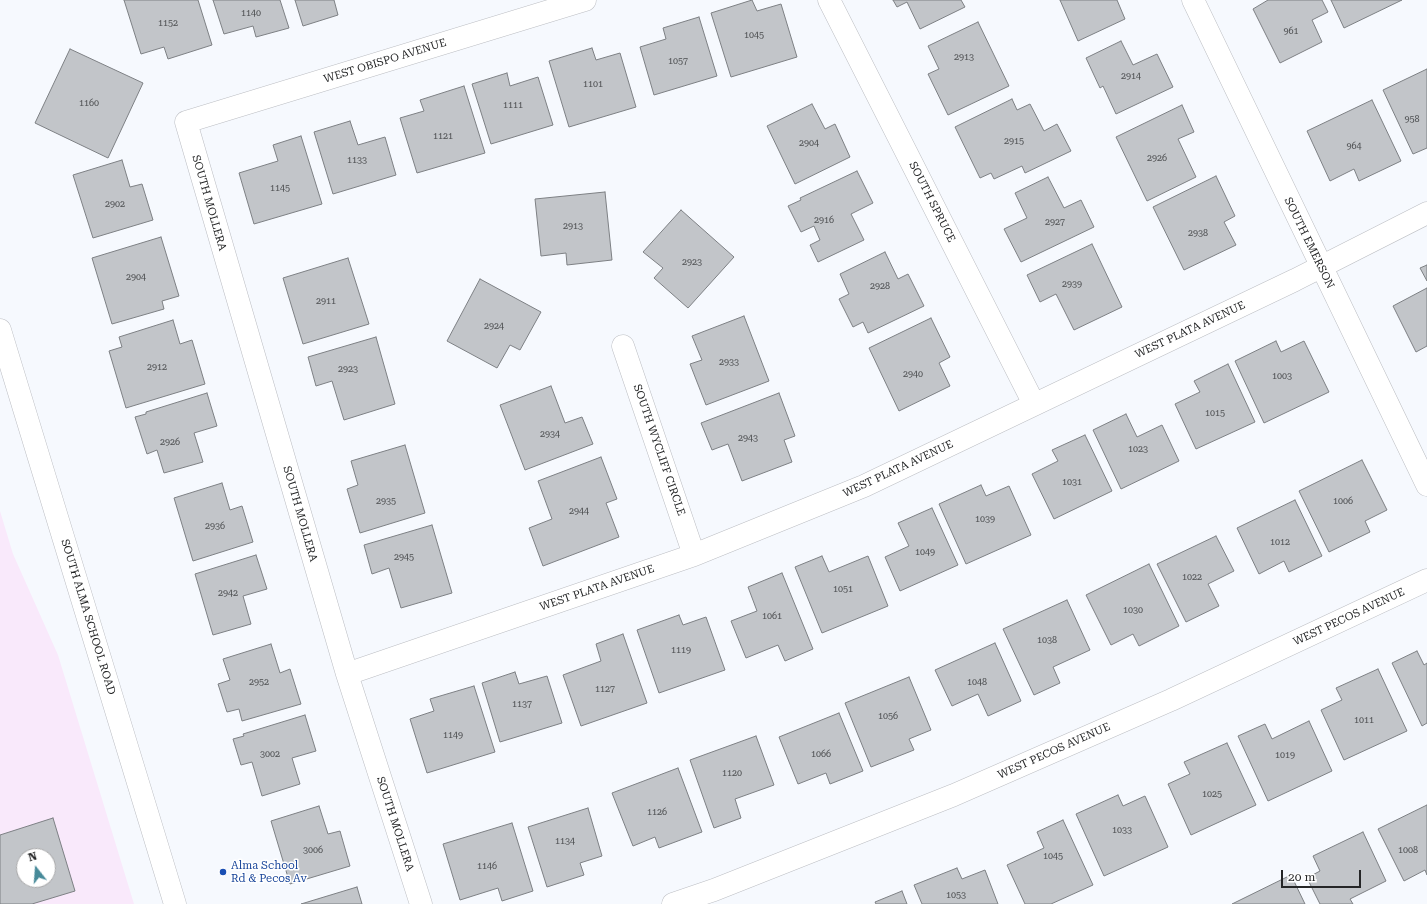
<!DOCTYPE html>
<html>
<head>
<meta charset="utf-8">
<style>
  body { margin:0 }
  #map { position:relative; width:1427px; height:904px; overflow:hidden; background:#f6f9fe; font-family:"Roboto Serif",serif }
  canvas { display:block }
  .north { position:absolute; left:16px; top:848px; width:40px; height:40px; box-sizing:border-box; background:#fff; border:1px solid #a8a8a9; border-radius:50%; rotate:343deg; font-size:11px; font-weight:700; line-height:16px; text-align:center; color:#252627 }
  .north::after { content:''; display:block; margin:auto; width:14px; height:18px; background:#478a99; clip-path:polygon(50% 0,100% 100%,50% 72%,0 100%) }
  .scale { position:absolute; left:1281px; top:870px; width:80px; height:18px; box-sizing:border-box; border:2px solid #252627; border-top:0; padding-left:5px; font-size:12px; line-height:14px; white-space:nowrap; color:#252627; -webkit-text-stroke:3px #fff; paint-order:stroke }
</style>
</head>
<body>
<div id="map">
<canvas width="1427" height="904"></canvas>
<div class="north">N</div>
<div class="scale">20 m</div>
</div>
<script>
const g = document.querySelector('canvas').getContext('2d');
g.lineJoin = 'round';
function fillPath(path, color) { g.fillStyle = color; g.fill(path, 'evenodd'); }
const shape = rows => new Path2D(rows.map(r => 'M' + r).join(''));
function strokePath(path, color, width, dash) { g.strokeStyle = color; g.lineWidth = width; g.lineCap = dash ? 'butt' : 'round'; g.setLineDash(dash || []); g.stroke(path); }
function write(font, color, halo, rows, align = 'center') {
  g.font = font + ' "Roboto Serif",serif'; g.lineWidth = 3; g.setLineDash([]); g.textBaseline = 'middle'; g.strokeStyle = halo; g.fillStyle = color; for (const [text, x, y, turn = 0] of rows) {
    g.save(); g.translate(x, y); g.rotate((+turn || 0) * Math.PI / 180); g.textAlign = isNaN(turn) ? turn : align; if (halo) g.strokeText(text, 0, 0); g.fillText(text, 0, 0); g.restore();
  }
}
fillPath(shape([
  [0,511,13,554,58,655,134,904,0,904],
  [24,856,48,856,48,880,24,880]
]), '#f9e9fb');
const building = shape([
  [124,0,198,0,212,45,168,59,164,47,141,54,124,0],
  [213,0,280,0,289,28,256,37,253,26,224,34,213,0],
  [295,0,334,0,338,15,303,26,295,0],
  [752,0,757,11,781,4,797,57,731,77,711,13,752,0],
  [893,0,961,0,965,7,920,29,907,2,897,7,893,0],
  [1060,0,1117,0,1125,19,1078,41,1060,0],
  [1268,0,1322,0,1328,12,1312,20,1322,42,1280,63,1253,9,1268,0],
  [1331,0,1402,0,1344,28,1331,0],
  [699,17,717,76,654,95,640,47,666,39,663,28,699,17],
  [978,22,1009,86,948,115,928,74,939,69,928,46,978,22],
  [1121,41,1133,65,1157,54,1173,87,1116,114,1103,86,1100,88,1086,58,1121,41],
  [592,48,596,60,620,53,636,107,569,127,549,61,592,48],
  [70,49,143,83,108,158,35,123,70,49],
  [1427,69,1427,148,1413,154,1383,90,1427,69],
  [507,73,510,86,538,77,553,125,491,144,472,84,507,73],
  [464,86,485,153,417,173,400,118,424,111,420,100,464,86],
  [1012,99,1017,110,1030,104,1044,131,1057,124,1071,151,1025,173,1022,166,994,179,991,173,980,178,955,127,1012,99],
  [1372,100,1401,161,1359,181,1354,169,1330,181,1307,131,1372,100],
  [812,104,825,129,835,124,850,157,795,184,767,126,812,104],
  [1182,105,1194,132,1178,139,1196,177,1147,201,1116,137,1182,105],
  [350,121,358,145,385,137,396,175,333,194,314,132,350,121],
  [301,136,322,204,254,224,239,173,278,161,273,145,301,136],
  [122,160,130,187,142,184,153,220,93,238,73,175,122,160],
  [857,171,873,203,851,214,864,240,818,262,810,245,820,240,814,226,801,232,788,206,801,200,800,198,857,171],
  [1216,176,1235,216,1224,222,1236,245,1184,270,1153,207,1216,176],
  [1048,177,1064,208,1081,200,1094,227,1021,262,1004,229,1027,218,1015,193,1048,177],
  [605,192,612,260,567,265,566,253,541,256,535,199,605,192],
  [681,210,734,257,688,308,654,278,663,268,643,252,681,210],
  [161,237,179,296,162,301,164,309,112,324,92,258,161,237],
  [1092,244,1122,307,1074,330,1056,294,1040,302,1027,275,1092,244],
  [885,252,898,279,908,274,924,306,868,333,863,322,853,327,839,299,849,294,840,274,885,252],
  [348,258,369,324,303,344,283,278,348,258],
  [1427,265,1427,281,1420,268,1427,265],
  [480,279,541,312,520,350,510,345,497,368,447,341,480,279],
  [1427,288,1427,346,1416,352,1393,306,1427,288],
  [744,316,769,381,706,405,690,364,702,360,692,336,744,316],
  [931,318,950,357,939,363,950,386,899,411,869,348,931,318],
  [173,320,180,344,192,340,205,384,126,408,109,351,122,347,119,337,173,320],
  [376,337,395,404,344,420,332,381,316,386,308,357,376,337],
  [1276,341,1281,352,1304,341,1329,392,1264,423,1235,361,1276,341],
  [1228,364,1255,422,1196,449,1175,404,1200,392,1194,381,1228,364],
  [551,386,565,423,582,417,593,444,525,470,500,405,551,386],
  [207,393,217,426,194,433,203,462,164,473,157,450,147,454,135,417,146,414,146,412,207,393],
  [779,393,795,436,784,440,792,462,742,481,728,444,712,450,701,423,779,393],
  [1126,414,1137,437,1162,425,1179,461,1121,489,1093,430,1126,414],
  [1085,435,1112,491,1054,519,1032,474,1058,461,1052,450,1085,435],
  [405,445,425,513,360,533,347,489,358,485,351,461,405,445],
  [601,457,617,499,606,503,619,537,543,566,529,528,552,519,538,481,601,457],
  [1362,460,1387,510,1365,521,1370,532,1329,552,1299,491,1362,460],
  [222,483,230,510,242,506,253,542,193,561,174,498,222,483],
  [981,485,986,496,1009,486,1031,535,966,564,939,504,981,485],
  [1295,500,1322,556,1289,572,1284,561,1259,574,1237,528,1295,500],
  [932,508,958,565,900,591,885,557,909,546,898,523,932,508],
  [432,525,452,593,401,608,389,568,372,574,364,545,432,525],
  [1216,536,1234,571,1208,584,1219,606,1186,622,1157,564,1216,536],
  [256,555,267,589,243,596,251,624,213,635,195,574,256,555],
  [822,556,829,572,868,556,888,606,822,633,795,567,822,556],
  [1149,564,1179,626,1139,646,1133,634,1111,645,1086,595,1149,564],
  [782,573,813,649,785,661,778,645,746,658,731,621,757,611,748,587,782,573],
  [1067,600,1090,650,1053,667,1060,683,1034,695,1003,629,1067,600],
  [679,615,683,625,706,617,725,670,659,693,637,630,679,615],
  [623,634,647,703,581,726,563,675,601,661,596,644,623,634],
  [995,643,1021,701,988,716,978,694,952,706,935,670,995,643],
  [271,644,280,673,290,669,301,704,242,721,239,709,227,712,218,684,230,680,223,659,271,644],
  [1417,651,1424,665,1427,663,1427,723,1422,726,1392,663,1417,651],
  [1378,669,1407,731,1344,760,1321,710,1342,700,1336,688,1378,669],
  [515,672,519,684,547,676,562,723,500,742,482,683,515,672],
  [909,677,931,730,909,739,914,750,871,767,845,703,909,677],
  [474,686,495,752,427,773,410,719,434,711,430,699,474,686],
  [839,713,863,771,830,784,826,773,798,784,779,737,839,713],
  [305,715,316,751,292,758,300,784,262,796,252,762,241,765,233,739,244,736,243,734,305,715],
  [1309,721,1332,771,1268,801,1238,736,1265,724,1272,739,1309,721],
  [756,736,774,785,735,799,741,818,714,828,690,760,756,736],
  [1227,743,1256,805,1191,835,1168,784,1190,774,1184,762,1227,743],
  [678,768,702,832,659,848,655,837,633,846,612,793,678,768],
  [1118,795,1123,806,1145,796,1168,847,1104,876,1076,814,1118,795],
  [1427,805,1427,875,1425,870,1404,881,1378,829,1427,805],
  [319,806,328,834,340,831,350,866,290,884,271,821,319,806],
  [588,808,602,856,580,863,584,875,547,887,528,827,588,808],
  [53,818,75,891,32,904,0,904,0,835,53,818],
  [24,856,48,856,48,880,24,880,24,856],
  [1063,820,1093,885,1051,904,1025,904,1007,865,1044,848,1037,832,1063,820],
  [512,823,533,891,502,901,498,888,460,900,443,844,512,823],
  [1363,832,1386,881,1350,899,1353,904,1320,904,1307,878,1320,871,1313,856,1363,832],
  [957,868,962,879,985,870,998,904,922,904,914,885,957,868],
  [1291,875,1305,904,1232,904,1291,875],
  [357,887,362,904,301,904,357,887],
  [902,891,907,904,876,904,875,902,902,891]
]);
fillPath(building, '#c2c5c9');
strokePath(building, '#7d8084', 1);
const minor = shape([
  [829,0,1034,404],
  [1193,0,1427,485],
  [623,346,694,555],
  [347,674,694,555,864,486,1295,280,1427,213],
  [421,904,347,674,186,122,585,0],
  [673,904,714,890,954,795,1171,700,1427,580]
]);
const secondary = shape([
  [0,330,175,904]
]);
strokePath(minor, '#bcbec3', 23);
strokePath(secondary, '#bcbec3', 23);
strokePath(minor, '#fff', 22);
strokePath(secondary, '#fff', 22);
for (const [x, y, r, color] of [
  [223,872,4,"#1a4fb4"]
]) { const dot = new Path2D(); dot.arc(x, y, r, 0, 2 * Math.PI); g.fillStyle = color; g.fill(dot); strokePath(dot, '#fff', 1.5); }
write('9px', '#4c4e50', null, [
  ["1140",251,13],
  ["1152",168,23],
  ["961",1291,31],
  ["1045",754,35],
  ["2913",964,57],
  ["1057",678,61],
  ["2914",1131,76],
  ["1101",593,84],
  ["1160",89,103],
  ["1111",513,105],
  ["958",1412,119],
  ["1121",443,136],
  ["2915",1014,141],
  ["2904",809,143],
  ["964",1354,146],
  ["2926",1157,158],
  ["1133",357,160],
  ["1145",280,188],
  ["2902",115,204],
  ["2916",824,220],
  ["2927",1055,222],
  ["2913",573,226],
  ["2938",1198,233],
  ["2923",692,262],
  ["2904",136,277],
  ["2939",1072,284],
  ["2928",880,286],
  ["2911",326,301],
  ["2924",494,326],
  ["2933",729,362],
  ["2912",157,367],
  ["2923",348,369],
  ["2940",913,374],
  ["1003",1282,376],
  ["1015",1215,413],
  ["2934",550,434],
  ["2943",748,438],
  ["2926",170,442],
  ["1023",1138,449],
  ["1031",1072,482],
  ["2935",386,501],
  ["1006",1343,501],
  ["2944",579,511],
  ["1039",985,519],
  ["2936",215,526],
  ["1012",1280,542],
  ["1049",925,552],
  ["2945",404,557],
  ["1022",1192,577],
  ["1051",843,589],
  ["2942",228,593],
  ["1030",1133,610],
  ["1061",772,616],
  ["1038",1047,640],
  ["1119",681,650],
  ["2952",259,682],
  ["1048",977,682],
  ["1127",605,689],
  ["1137",522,704],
  ["1056",888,716],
  ["1011",1364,720],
  ["1149",453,735],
  ["3002",270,754],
  ["1066",821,754],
  ["1019",1285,755],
  ["1120",732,773],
  ["1025",1212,794],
  ["1126",657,812],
  ["1033",1122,830],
  ["1134",565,841],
  ["3006",313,850],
  ["1008",1408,850],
  ["1045",1053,856],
  ["1146",487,866],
  ["1053",956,895]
]);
write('11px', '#252627', '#fff', [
  ["WEST OBISPO AVENUE",385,61,-17],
  ["SOUTH SPRUCE",932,202,63],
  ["SOUTH MOLLERA",209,203,74],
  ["SOUTH EMERSON",1309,243,64],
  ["WEST PLATA AVENUE",1190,330,-25],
  ["SOUTH WYCLIFF CIRCLE",659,450,71],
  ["WEST PLATA AVENUE",898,469,-25],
  ["SOUTH MOLLERA",300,514,74],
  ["WEST PLATA AVENUE",597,588,-19],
  ["SOUTH ALMA SCHOOL ROAD",88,617,73],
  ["WEST PECOS AVENUE",1349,617,-25],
  ["WEST PECOS AVENUE",1054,751,-24],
  ["SOUTH MOLLERA",395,824,72]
]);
write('11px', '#164399', '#fff', [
  ["Alma School",231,866],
  ["Rd & Pecos Av",231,879]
], 'left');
</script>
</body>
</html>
